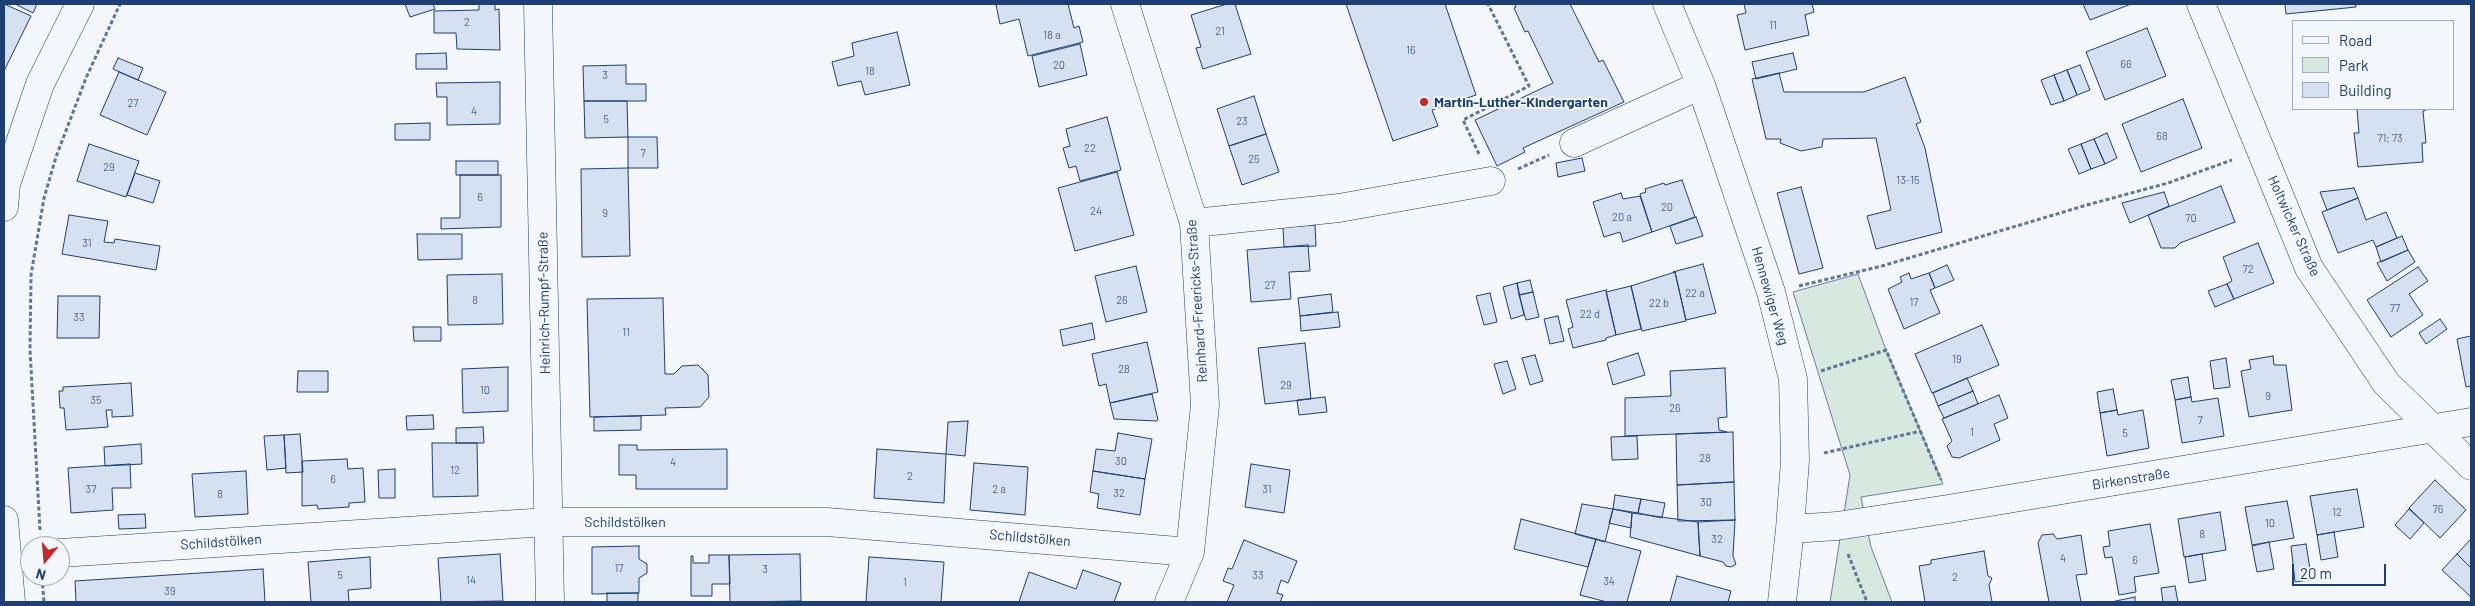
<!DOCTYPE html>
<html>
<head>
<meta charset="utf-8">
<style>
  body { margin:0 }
  #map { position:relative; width:2475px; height:606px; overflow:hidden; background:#f4f7fb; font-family:Barlow,sans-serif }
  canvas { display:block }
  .frame { position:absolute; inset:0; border:5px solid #1d3f73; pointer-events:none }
  .legend { position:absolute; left:2292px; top:20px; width:162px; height:90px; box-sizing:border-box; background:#f4f7fb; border:1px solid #9eadc5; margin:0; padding:6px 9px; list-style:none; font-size:15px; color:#1d3f73 }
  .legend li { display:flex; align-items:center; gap:10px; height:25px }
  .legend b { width:25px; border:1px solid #9eadc5 }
  .north { position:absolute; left:20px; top:536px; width:50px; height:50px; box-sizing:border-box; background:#f4f7fb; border:1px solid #9eadc5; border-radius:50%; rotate:197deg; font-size:14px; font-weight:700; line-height:20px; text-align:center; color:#1d3f73 }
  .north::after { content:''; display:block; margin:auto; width:18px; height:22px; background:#c62828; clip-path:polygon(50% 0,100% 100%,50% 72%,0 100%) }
  .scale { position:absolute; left:2292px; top:564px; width:94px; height:22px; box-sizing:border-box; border:2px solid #1d3f73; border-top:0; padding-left:6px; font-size:15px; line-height:18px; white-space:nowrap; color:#1d3f73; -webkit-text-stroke:4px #f4f7fb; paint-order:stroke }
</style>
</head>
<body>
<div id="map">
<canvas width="2475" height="606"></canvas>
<div class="frame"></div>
<ul class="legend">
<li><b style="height:6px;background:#f4f7fb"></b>Road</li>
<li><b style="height:14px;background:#d7e8df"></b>Park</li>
<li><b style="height:14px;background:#d5e0f0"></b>Building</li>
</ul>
<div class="north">N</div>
<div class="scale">20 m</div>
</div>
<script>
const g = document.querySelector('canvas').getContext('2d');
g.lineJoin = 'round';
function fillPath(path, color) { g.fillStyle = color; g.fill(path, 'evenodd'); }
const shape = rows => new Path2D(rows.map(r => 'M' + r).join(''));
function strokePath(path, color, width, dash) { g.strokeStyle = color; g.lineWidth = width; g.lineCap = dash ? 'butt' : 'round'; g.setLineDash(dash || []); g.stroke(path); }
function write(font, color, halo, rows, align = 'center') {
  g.font = font + ' Barlow,sans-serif'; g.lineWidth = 4; g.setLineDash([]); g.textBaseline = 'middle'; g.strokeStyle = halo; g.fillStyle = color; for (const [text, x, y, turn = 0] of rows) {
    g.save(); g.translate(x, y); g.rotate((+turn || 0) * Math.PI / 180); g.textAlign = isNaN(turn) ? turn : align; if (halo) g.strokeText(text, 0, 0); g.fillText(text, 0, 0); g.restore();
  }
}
const green = shape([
  [1858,274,1886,350,1943,484,1861,497,1871,547,1892,602,1830,602,1850,475,1793,292,1858,274]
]);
fillPath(green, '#d7e8df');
strokePath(green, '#687fa3', 1);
const building = shape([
  [4,4,31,16,4,71,4,4],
  [15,4,37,4,33,13,15,4],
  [405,4,433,4,435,9,410,17,405,4],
  [479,4,495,4,495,10,499,9,500,50,457,49,456,33,434,33,434,11,479,10,479,4],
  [1000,4,1068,4,1074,28,1079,26,1083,42,1028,56,1019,19,1000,24,996,5,1000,4],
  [1227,4,1235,4,1251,54,1203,69,1196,48,1201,47,1191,15,1227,4],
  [1346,4,1445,4,1476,95,1432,110,1438,126,1393,141,1346,4],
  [1515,4,1570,4,1599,62,1603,60,1624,102,1523,148,1525,152,1497,166,1475,120,1553,83,1528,31,1525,32,1514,8,1516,7,1515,4],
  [1744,4,1812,4,1814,12,1805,15,1809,35,1745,50,1737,15,1746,13,1744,4],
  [2083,4,2131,4,2090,20,2083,4],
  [2285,4,2355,4,2356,7,2286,14,2285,4],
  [2147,28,2166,76,2105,100,2086,52,2147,28],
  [897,32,910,85,865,95,861,81,838,86,832,62,854,56,852,43,897,32],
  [1080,44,1087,75,1039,87,1032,56,1080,44],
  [446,53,447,69,416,69,416,54,446,53],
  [1793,53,1797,69,1756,79,1752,62,1793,53],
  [118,58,143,68,138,80,113,69,118,58],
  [626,65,626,84,646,84,646,101,584,101,583,66,626,65],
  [2080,65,2090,90,2077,95,2067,70,2080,65],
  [2067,70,2077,95,2064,101,2054,75,2067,70],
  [119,72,166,92,147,135,100,115,119,72],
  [1779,73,1784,92,1864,92,1905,77,1921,122,1916,124,1925,148,1942,232,1876,249,1867,216,1891,210,1876,138,1823,139,1822,147,1801,151,1780,143,1781,139,1766,139,1752,79,1779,73],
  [2054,75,2064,101,2051,105,2041,80,2054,75],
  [500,82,500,124,447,125,447,97,437,97,436,83,500,82],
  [1254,96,1266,134,1229,146,1217,109,1254,96],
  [2183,99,2202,148,2141,172,2122,124,2183,99],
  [584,101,627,101,628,137,585,138,584,101],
  [2357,109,2428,109,2423,111,2426,143,2422,143,2423,162,2358,167,2354,133,2359,133,2357,109],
  [1107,117,1121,170,1080,181,1076,166,1069,168,1063,148,1070,146,1066,129,1107,117],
  [430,123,430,140,395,140,395,124,430,123],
  [2107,133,2117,158,2105,164,2094,139,2107,133],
  [1266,134,1279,172,1242,185,1229,146,1266,134],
  [628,137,657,137,658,168,628,168,628,137],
  [2094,139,2105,164,2091,169,2081,144,2094,139],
  [89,144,139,161,126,197,77,181,89,144],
  [2081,144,2091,169,2079,174,2068,149,2081,144],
  [1582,158,1585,171,1558,177,1556,163,1582,158],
  [456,161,498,161,498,175,456,175,456,161],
  [628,168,630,256,582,257,581,169,628,168],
  [1117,172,1134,235,1075,251,1058,188,1117,172],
  [135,173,160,181,153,203,127,195,135,173],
  [460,175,501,175,501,227,441,229,441,218,460,218,460,175],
  [1682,180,1695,217,1652,232,1640,194,1646,192,1645,189,1664,183,1665,185,1682,180],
  [2221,186,2235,222,2180,243,2175,248,2161,248,2148,215,2221,186],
  [1801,187,1823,268,1799,274,1777,193,1801,187],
  [2354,188,2358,198,2327,210,2320,192,2354,188],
  [2164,192,2169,206,2130,223,2122,203,2164,192],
  [1621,193,1623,199,1640,196,1652,232,1623,242,1620,232,1604,237,1593,202,1621,193],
  [2358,198,2366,220,2386,212,2397,238,2376,247,2373,240,2338,253,2322,212,2358,198],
  [69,215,108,221,104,242,114,243,115,239,160,246,156,270,62,254,69,215],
  [1696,217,1703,236,1676,244,1670,226,1696,217],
  [1315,225,1316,246,1284,247,1283,227,1315,225],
  [417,234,462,234,462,259,418,260,417,234],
  [2402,236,2408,250,2381,262,2376,247,2402,236],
  [2258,243,2274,283,2234,299,2227,284,2232,281,2223,257,2258,243],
  [1308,245,1310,271,1289,272,1291,299,1251,302,1247,250,1308,245],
  [2408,250,2415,262,2387,281,2377,263,2408,250],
  [1703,264,1716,313,1686,320,1675,272,1673,272,1703,264],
  [1947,265,1954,280,1935,288,1929,273,1947,265],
  [1136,266,1147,312,1106,322,1095,276,1136,266],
  [2418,267,2428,281,2409,294,2423,315,2391,337,2367,300,2418,267],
  [1675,272,1686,321,1642,331,1631,286,1675,272],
  [1909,273,1911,279,1929,273,1935,288,1930,290,1940,313,1904,329,1888,289,1902,282,1900,277,1909,273],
  [502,274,503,324,448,325,447,275,502,274],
  [1530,280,1533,292,1519,295,1517,283,1530,280],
  [1517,283,1524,315,1511,319,1503,287,1517,283],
  [2227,284,2234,299,2215,307,2208,291,2227,284],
  [1631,286,1641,329,1616,335,1606,292,1631,286],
  [1606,290,1616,335,1606,338,1606,340,1573,348,1568,329,1573,327,1566,300,1606,290],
  [1533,292,1539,317,1526,320,1519,295,1533,292],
  [1490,293,1497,322,1484,325,1476,296,1490,293],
  [1331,294,1333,312,1300,316,1298,298,1331,294],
  [58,296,100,296,99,338,57,338,58,296],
  [663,298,665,374,674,374,682,366,698,365,708,375,709,397,700,407,665,408,666,415,590,417,587,299,663,298],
  [1338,312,1340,327,1301,331,1300,316,1338,312],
  [1558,316,1564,341,1550,344,1544,319,1558,316],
  [2440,319,2447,329,2426,344,2419,333,2440,319],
  [1092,323,1095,339,1063,346,1060,330,1092,323],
  [1982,325,1999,365,1932,393,1915,354,1982,325],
  [413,327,441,327,441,341,414,341,413,327],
  [2471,336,2471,386,2466,387,2457,339,2471,336],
  [1147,342,1158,392,1110,403,1106,384,1099,386,1092,354,1147,342],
  [1305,343,1311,399,1265,404,1258,348,1305,343],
  [1638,353,1645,375,1613,385,1607,363,1638,353],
  [1535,355,1543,381,1530,385,1522,358,1535,355],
  [2273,356,2274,365,2286,365,2292,410,2249,417,2241,371,2251,369,2249,360,2273,356],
  [2226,358,2230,387,2214,389,2210,361,2226,358],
  [1507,361,1516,389,1503,394,1494,364,1507,361],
  [508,367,508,411,463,413,462,369,508,367],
  [1725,368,1727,417,1718,418,1719,430,1727,432,1625,436,1625,398,1671,396,1670,371,1725,368],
  [298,371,328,371,328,392,297,392,298,371],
  [2188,377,2191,397,2175,400,2171,380,2188,377],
  [1967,378,1973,391,1938,406,1933,393,1967,378],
  [131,383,133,416,112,417,112,410,106,410,108,427,66,430,64,408,60,408,59,391,63,391,63,387,131,383],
  [2113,389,2117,410,2100,413,2097,392,2113,389],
  [1973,391,1978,404,1944,418,1938,406,1973,391],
  [1152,394,1158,420,1156,421,1114,419,1110,403,1152,394],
  [1999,395,2008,418,1994,424,2000,440,1959,458,1952,457,1947,446,1952,441,1942,419,1999,395],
  [1325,397,1327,412,1299,415,1297,400,1325,397],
  [2191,397,2192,402,2218,398,2224,436,2182,443,2175,400,2191,397],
  [2117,410,2118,415,2143,410,2149,448,2107,456,2100,413,2117,410],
  [433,415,434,429,407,430,406,416,433,415],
  [641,416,641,430,594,431,594,417,641,416],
  [968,421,965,456,946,454,948,422,968,421],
  [483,427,484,443,456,443,456,428,483,427],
  [1733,432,1734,482,1677,485,1676,434,1733,432],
  [1118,433,1152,439,1145,479,1093,471,1096,449,1115,451,1118,433],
  [300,434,303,472,286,473,284,435,300,434],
  [284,435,286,468,267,470,264,436,284,435],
  [1637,436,1638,459,1612,460,1611,437,1637,436],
  [432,443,477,443,478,496,433,497,432,443],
  [141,444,142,464,105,466,104,447,141,444],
  [619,445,637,445,637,450,727,449,727,489,636,489,636,475,619,475,619,445],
  [877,449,946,454,944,503,874,498,877,449],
  [347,459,348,469,363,468,365,502,349,503,349,507,318,509,317,505,302,506,302,461,347,459],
  [974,463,1028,467,1025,515,970,510,974,463],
  [130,464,131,488,112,488,113,510,71,513,68,468,130,464],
  [1251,464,1290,470,1284,513,1245,507,1251,464],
  [395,469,395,498,379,498,378,470,395,469],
  [246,471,248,514,195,517,192,474,246,471],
  [1093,471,1145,479,1140,515,1097,508,1099,494,1090,492,1093,471],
  [2435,480,2466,510,2440,538,2409,508,2435,480],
  [1734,482,1735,520,1678,521,1677,485,1734,482],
  [2357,489,2364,527,2317,535,2310,496,2357,489],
  [1615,495,1641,499,1638,513,1613,509,1615,495],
  [1641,499,1665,503,1662,518,1638,513,1641,499],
  [2287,501,2294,538,2252,545,2245,507,2287,501],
  [1582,504,1613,509,1605,542,1575,534,1582,504],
  [1613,509,1632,513,1631,528,1609,523,1613,509],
  [2409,509,2424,523,2410,539,2395,525,2409,509],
  [2220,512,2226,550,2184,557,2178,519,2220,512],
  [1632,513,1698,522,1700,556,1630,537,1632,513],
  [145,514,146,528,119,529,118,515,145,514],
  [1521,519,1596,539,1588,567,1514,549,1521,519],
  [1735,520,1733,556,1736,564,1731,567,1726,566,1723,562,1700,556,1698,522,1735,520],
  [2150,524,2159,573,2134,577,2136,592,2119,595,2112,557,2105,558,2103,547,2110,546,2108,531,2150,524],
  [2334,532,2338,557,2321,560,2317,535,2334,532],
  [2053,534,2057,539,2081,535,2087,574,2076,575,2081,602,2049,602,2038,543,2042,535,2053,534],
  [1596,539,1641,551,1627,602,1607,602,1580,595,1596,539],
  [2471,539,2471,568,2457,554,2471,539],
  [1244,540,1297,561,1288,583,1281,580,1277,593,1283,595,1280,602,1227,602,1234,585,1223,581,1228,568,1232,569,1244,540],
  [2269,542,2274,569,2257,572,2252,546,2269,542],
  [2306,544,2310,569,2309,580,2295,582,2291,546,2306,544],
  [639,546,639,559,647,564,647,573,639,578,639,593,592,594,592,547,639,546],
  [1984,551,1988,576,1992,578,1989,585,1992,602,1925,602,1919,566,1931,564,1931,560,1984,551],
  [500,554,503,601,441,602,438,558,500,554],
  [800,554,801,601,730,602,729,555,800,554],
  [2202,554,2206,580,2189,583,2185,557,2202,554],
  [2457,554,2471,568,2471,597,2442,570,2457,554],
  [709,555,729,555,730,584,712,584,712,596,691,596,691,556,693,556,693,563,709,563,709,555],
  [370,557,371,588,348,590,349,602,311,602,308,562,370,557],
  [869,557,944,562,941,602,866,602,869,557],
  [263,569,265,602,76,602,75,581,263,569],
  [1083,570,1121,583,1114,602,1019,602,1029,572,1076,589,1083,570],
  [1677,576,1731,591,1728,602,1670,602,1677,576],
  [2175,586,2178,602,2163,602,2161,588,2175,586],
  [607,593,638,593,638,602,607,602,607,593],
  [2135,597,2135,602,2111,602,2135,597]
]);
fillPath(building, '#d5e0f0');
strokePath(building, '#1d3f73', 1);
const minor = shape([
  [538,4,550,602],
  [1125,4,1194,223,1205,405,1190,552,1169,602],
  [1667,4,1701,85,1771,292,1793,379,1795,460,1790,529,1782,602],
  [2201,4,2309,268,2386,383,2471,466],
  [1574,143,1701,85],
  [4,207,6,184,40,84,80,4],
  [1194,223,1339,208,1491,181],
  [4,520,11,602],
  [1790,529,1837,526,1948,509,2471,422],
  [60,553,548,522,827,522,1190,552]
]);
strokePath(minor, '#1d3f73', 29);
strokePath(shape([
  [1479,154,1463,120,1529,86,1488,4],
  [1518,169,1549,155],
  [1799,286,1882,266,2087,205,2168,183,2232,160],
  [1821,371,1886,350,1941,480],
  [1824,453,1921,431],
  [40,530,30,350,31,275,44,198,56,157,86,78,120,4],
  [1848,554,1867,602],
  [42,578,44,602]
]), '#5e769c', 3, [4, 2.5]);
strokePath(minor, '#f4f7fb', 28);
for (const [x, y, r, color] of [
  [1424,102,5,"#c62828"]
]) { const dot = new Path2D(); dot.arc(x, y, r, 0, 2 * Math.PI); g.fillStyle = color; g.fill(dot); strokePath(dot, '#f4f7fb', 2); }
write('11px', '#4b6792', null, [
  ["2",467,22],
  ["11",1773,25],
  ["21",1220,31],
  ["18 a",1052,35],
  ["16",1411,50],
  ["66",2126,64],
  ["20",1059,65],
  ["18",870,71],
  ["3",605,75],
  ["27",133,103],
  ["4",474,111],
  ["5",606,119],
  ["23",1242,121],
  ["68",2162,136],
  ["71; 73",2390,138],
  ["22",1090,148],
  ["7",643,153],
  ["25",1254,159],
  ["29",109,167],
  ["13-15",1908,180],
  ["6",480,197],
  ["20",1667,207],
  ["24",1096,211],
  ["9",605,213],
  ["20 a",1622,217],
  ["70",2191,218],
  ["31",87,243],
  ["72",2248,269],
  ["27",1270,285],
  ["22 a",1695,293],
  ["8",475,300],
  ["26",1122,300],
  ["17",1914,302],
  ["22 b",1659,303],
  ["77",2395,308],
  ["22 d",1590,314],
  ["33",79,317],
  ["11",626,332],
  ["19",1957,359],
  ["28",1124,369],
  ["29",1286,385],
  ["10",485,390],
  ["9",2268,396],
  ["35",96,400],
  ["26",1675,408],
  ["7",2200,420],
  ["1",1972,432],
  ["5",2125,433],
  ["28",1705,458],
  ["30",1121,461],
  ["4",673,462],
  ["12",455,470],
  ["2",910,476],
  ["6",333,479],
  ["37",91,489],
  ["2 a",999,489],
  ["31",1267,489],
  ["32",1119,493],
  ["8",220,494],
  ["30",1706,502],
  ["76",2438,509],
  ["12",2337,512],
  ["10",2270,523],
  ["8",2202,534],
  ["32",1717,539],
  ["4",2063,558],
  ["6",2135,560],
  ["17",619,568],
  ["3",765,569],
  ["5",340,575],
  ["33",1258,575],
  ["2",1955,577],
  ["14",471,580],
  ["34",1609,581],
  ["1",905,582],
  ["39",170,591]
]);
write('bold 14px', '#1d3f73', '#f4f7fb', [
  ["Martin-Luther-Kindergarten",1434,102]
], 'left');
write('14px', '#1d3f73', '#f4f7fb', [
  ["Holtwicker Straße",2294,226,66],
  ["Hennewiger Weg",1770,296,74],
  ["Reinhard-Freericks-Straße",1197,301,-94],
  ["Heinrich-Rumpf-Straße",544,303,-91],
  ["Birkenstraße",2131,479,-9],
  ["Schildstölken",625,522],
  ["Schildstölken",1030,538,5],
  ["Schildstölken",221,542,-4]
]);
</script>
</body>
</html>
